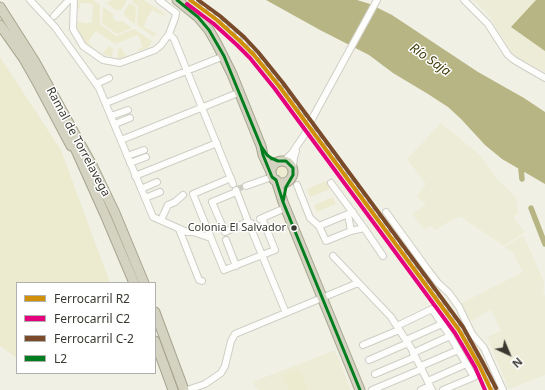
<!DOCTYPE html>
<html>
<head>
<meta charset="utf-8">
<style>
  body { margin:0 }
  #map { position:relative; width:545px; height:390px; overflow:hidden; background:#f1f0e5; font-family:"Noto Sans",sans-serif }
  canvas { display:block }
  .legend { position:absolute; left:16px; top:282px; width:140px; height:92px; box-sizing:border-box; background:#fff; border:1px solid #b0b0ad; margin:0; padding:5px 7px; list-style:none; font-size:12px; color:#3a3931 }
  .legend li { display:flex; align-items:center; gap:8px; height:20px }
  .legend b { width:20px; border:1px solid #b0b0ad }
  .north { position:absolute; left:489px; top:334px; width:40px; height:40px; -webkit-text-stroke:3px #fff; paint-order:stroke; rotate:136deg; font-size:11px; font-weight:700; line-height:16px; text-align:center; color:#3a3931 }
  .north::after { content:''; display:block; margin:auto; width:14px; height:18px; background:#3a3931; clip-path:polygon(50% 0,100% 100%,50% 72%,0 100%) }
</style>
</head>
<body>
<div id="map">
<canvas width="545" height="390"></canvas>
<ul class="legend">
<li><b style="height:5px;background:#d1900a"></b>Ferrocarril R2</li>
<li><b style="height:5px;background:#e5007d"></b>Ferrocarril C2</li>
<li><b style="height:5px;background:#7a4b2a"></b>Ferrocarril C-2</li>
<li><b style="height:5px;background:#007d1e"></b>L2</li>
</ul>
<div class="north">N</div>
</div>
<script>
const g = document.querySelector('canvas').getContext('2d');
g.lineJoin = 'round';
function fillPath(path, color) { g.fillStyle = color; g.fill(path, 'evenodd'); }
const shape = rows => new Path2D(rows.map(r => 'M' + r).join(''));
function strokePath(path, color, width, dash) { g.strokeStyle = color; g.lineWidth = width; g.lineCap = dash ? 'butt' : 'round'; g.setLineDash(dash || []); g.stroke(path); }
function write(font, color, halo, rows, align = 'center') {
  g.font = font + ' "Noto Sans",sans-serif'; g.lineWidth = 3; g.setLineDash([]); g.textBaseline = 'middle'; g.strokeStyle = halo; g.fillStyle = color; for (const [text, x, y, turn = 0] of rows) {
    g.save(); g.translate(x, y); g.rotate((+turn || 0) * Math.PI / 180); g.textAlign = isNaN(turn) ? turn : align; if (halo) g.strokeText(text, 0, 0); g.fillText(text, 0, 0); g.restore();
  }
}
fillPath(shape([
  [471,0,545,0,545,72,513,55,488,14,476,2],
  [441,123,480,155,497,179,516,197,518,214,515,215,514,219,525,232,504,246,461,217,455,218,435,230,431,226,424,229,412,214,426,205,417,196,426,184,407,159],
  [523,235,544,281,543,292,545,296,545,375,509,389,487,337,501,331,491,310,469,322,460,304,523,272,513,253,505,247],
  [335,350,351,390,258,390,252,382]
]), '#edecd7');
fillPath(shape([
  [79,0,93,0,100,5,100,24,116,36,134,29,152,41,149,47,139,51,138,49,143,47,138,35,115,44,96,31,88,42,92,46,92,47,86,43,77,28,78,21,84,23,92,23,93,4,80,3,80,9,78,8],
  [113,0,125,0,127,1,121,10,116,10,106,3],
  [134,0,144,0,165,14,164,16,152,10,146,20,144,27,156,33,154,37,137,25,138,6,132,2],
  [130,3,136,7,135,24,127,18,127,16,125,17,124,12],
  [103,7,113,14,113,18,116,21,120,22,122,21,132,28,117,34,102,23],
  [109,46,113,48,112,57,102,54],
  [121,47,125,55,127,54,127,56,121,59,117,58,118,50],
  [0,57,61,150,110,283,17,283,17,358,0,346],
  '276 171a6 6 0 1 1 12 0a6 6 0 1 1-12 0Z',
  [326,181,330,189,310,197,307,189],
  [333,197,336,204,317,212,314,205],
  [299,368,308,390,289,390,282,375]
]), '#ecebd0');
fillPath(shape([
  [266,0,357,0,370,4,392,15,478,72,524,98,545,112,545,184,502,159,485,145,461,119,448,107,428,94,393,73,369,55,320,30],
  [536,0,545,0,545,51,511,27]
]), '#b8b584');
strokePath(shape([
  [521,169,522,179],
  [531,208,545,244]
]), '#b8b584', 5.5);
strokePath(shape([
  [237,189,246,186]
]), '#cccbc1', 6, [6, 3]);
const minor = shape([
  [30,0,55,27,99,88,153,217,187,232,193,232,211,238],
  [74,0,73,29,83,46,103,60,120,63,155,50,161,45,169,34,175,18,176,13,159,0],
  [464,0,488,24,508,55,514,60,545,78],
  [54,16,69,0],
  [169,34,174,39,233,184],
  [96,84,109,78],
  [106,103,224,56],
  [111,116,128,110],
  [313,117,377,0],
  [115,124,130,118],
  [121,140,238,93],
  [127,156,144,150],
  [284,161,292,153,305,134],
  [130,163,146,157],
  [293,168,294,157,296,151],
  [135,176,217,143],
  [231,178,193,194,224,270,275,250,262,218],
  [331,183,364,228,383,256],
  [297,185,310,218,319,226,326,241,351,231,364,228],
  [246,186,272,177],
  [141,189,157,182],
  [236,190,249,224],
  [236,192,212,202,225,232,247,222,251,223],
  [145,198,160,192],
  [386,212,428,270,438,283,449,293,459,307,472,334,484,348,503,390],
  [348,214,351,231],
  [260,219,285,208],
  [161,220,168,205,175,202,183,195],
  [319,226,353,212],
  [179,229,199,280,202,281],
  [252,231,286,313],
  [226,240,236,266],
  [333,256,391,317,411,348,432,390],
  [397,326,432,309,450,336,474,377,443,390],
  [406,340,442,324],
  [363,345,399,330],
  [413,353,450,336],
  [369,360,408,343],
  [421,366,458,350],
  [375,374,415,357],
  [428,381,466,364],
  [187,390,205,384,221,373,225,366,231,341,235,334,358,283],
  [372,390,422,369],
  [421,390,430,386]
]);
const highway = shape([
  [177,0,198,17,209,30,217,44,232,74,261,146,263,155,271,172],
  [0,7,35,62,93,167,115,213,144,283],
  [0,25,24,59,37,82,71,146],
  [71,139,106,217,134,283],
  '271 172a11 11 0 1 1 22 0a11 11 0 1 1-22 0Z',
  [276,180,283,202,360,390],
  [155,312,184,390],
  [155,341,173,390]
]);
strokePath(minor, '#cfcec6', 8);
strokePath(highway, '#a7a58f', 11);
strokePath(minor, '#fdfdfb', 6);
strokePath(highway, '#d4d2c0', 9);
const rail = shape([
  [195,0,218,18,242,39,267,66,281,84,461,328,482,363,494,390]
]);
strokePath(rail, '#cccbc9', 3);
strokePath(rail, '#fff', 1.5, [4.5]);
const minorBridge = shape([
  [305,134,313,117]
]);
strokePath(minorBridge, '#cfcec6', 8, []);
strokePath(minorBridge, '#fdfdfb', 6);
strokePath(shape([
  [177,0,198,17,209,30,224,56,261,146,263,155,272,177,276,180,283,202,360,390],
  [261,146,267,155,271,158,278,161,286,161,293,168,293,175,286,187,283,202]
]), '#007d1e', 3);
strokePath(shape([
  [190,0,217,20,240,41,254,55,279,86,459,330,479,365,491,390]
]), '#d1900a', 4);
strokePath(shape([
  [187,4,214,24,237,45,250,58,275,89,455,333,475,367,485,390]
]), '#e5007d', 4);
strokePath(shape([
  [198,0,220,16,244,37,258,52,283,83,463,327,483,363,496,388]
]), '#7a4b2a', 4);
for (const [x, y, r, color] of [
  [294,228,3.5,"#3a3931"]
]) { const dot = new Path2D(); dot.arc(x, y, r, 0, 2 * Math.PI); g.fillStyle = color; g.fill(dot); strokePath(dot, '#fff', 1.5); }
write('11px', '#3a3931', '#fff', [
  ["Colonia El Salvador",286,228]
], 'right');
write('12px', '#3a3931', '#fff', [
  ["Ramal de Torrelavega",78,142,62]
]);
write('italic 13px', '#43400b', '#fff', [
  ["Río Saja",430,60,35]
]);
</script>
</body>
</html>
